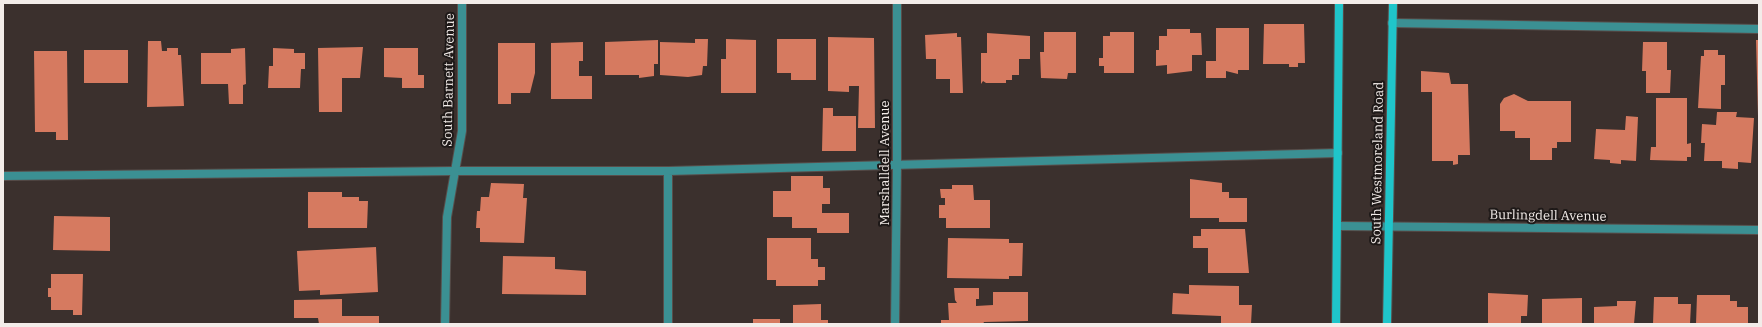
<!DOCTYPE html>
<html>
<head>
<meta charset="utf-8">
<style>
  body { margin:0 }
  #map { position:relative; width:1762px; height:327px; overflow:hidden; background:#3b302d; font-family:"IBM Plex Serif",serif }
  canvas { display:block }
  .frame { position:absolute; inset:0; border:4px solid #f3ece9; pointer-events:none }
</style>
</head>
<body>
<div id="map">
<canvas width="1762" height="327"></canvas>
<div class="frame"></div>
</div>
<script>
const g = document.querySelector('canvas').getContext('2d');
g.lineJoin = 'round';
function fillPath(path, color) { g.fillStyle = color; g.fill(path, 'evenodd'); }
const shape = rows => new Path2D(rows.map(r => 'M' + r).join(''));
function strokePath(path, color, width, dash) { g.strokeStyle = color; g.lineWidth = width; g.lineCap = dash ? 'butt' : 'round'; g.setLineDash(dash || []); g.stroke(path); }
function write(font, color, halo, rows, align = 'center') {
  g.font = font + ' "IBM Plex Serif",serif'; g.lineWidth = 4; g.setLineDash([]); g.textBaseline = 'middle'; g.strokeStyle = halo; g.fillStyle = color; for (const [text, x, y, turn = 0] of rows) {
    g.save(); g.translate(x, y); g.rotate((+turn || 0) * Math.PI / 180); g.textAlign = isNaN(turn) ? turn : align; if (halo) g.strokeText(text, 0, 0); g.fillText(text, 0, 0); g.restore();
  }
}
fillPath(shape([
  [1264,24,1304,24,1305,63,1298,63,1298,67,1289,67,1289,64,1263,64],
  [1216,28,1249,28,1249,70,1238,70,1238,74,1226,71,1226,78,1206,78,1206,61,1216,61],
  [1167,29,1190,29,1190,33,1201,33,1202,55,1192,55,1192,71,1167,74,1167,65,1156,66,1156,50,1159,50,1159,36,1167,36],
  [1044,32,1076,32,1076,73,1068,73,1067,79,1041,78,1040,52,1044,52],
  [1110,32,1134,32,1134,73,1104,73,1104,66,1099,66,1099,58,1103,58,1103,36,1110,36],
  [957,33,957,37,961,37,963,93,950,93,950,79,936,79,936,59,926,59,925,35],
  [987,33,1030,36,1030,59,1019,59,1019,75,1012,75,1012,80,1006,80,1006,83,986,83,983,81,981,84,981,53,987,53],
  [828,37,874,38,875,128,858,128,859,86,849,86,849,92,828,91],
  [695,39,708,39,707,66,703,66,702,75,688,77,660,75,660,42,695,43],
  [726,39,756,40,756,93,721,93,721,59,726,59],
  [777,39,816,39,816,80,791,80,791,73,777,73],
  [658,40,658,64,654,64,654,76,639,78,639,75,605,75,605,42],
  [1756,40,1759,40,1759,116,1758,116],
  [148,41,161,41,162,51,167,51,167,48,178,48,178,55,181,55,184,106,147,107],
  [583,42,583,61,579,61,579,76,592,76,592,99,551,99,551,43],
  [1643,42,1667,42,1667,70,1671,70,1670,93,1646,93,1646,71,1642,71],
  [498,43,535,43,535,73,530,93,511,93,511,104,498,104],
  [363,47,360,78,342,78,342,112,319,112,318,48],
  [245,48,246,84,243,85,243,104,229,104,228,84,201,84,201,53,231,53,231,49],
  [273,48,294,49,294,53,305,53,305,69,301,69,300,88,268,88,269,66,273,66],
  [384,48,418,48,418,75,424,75,424,88,402,88,402,78,384,77],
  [84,50,128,50,128,83,84,83],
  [1704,50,1718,50,1718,55,1725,55,1725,85,1721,85,1721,109,1698,108,1701,56,1704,56],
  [34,51,67,51,68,140,56,140,56,132,35,132],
  [1421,71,1449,73,1451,84,1468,84,1470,155,1458,155,1458,164,1453,165,1453,161,1432,161,1432,92,1421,92],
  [1514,94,1528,101,1571,101,1571,142,1557,142,1557,148,1552,148,1552,160,1530,160,1530,138,1515,138,1515,131,1500,131,1500,104,1504,98],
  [1656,98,1687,98,1687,144,1691,143,1691,157,1687,157,1687,161,1650,160,1651,147,1656,147],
  [823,108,833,108,833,116,856,116,856,151,822,151],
  [1717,112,1737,112,1736,117,1754,118,1751,163,1738,162,1738,169,1722,168,1722,161,1704,161,1705,143,1701,143,1702,124,1716,125],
  [1626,116,1638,117,1636,161,1621,160,1621,164,1610,163,1610,160,1594,159,1596,129,1625,130],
  [791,176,823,176,823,188,830,188,830,204,822,204,822,213,849,213,849,233,817,233,817,228,792,228,792,217,773,217,773,191,791,191],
  [1190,179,1222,183,1222,192,1229,192,1229,198,1247,198,1247,222,1219,222,1219,218,1190,218],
  [491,183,524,184,523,198,527,198,524,243,480,242,480,228,476,228,477,211,480,211,481,197,489,197],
  [952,185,973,185,974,200,990,200,990,228,946,228,946,218,939,218,939,205,945,205,945,198,941,198,940,189,952,189],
  [308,192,342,192,342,197,359,197,359,201,368,201,367,228,308,228],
  [54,216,110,217,110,251,53,250],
  [1201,229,1245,229,1249,273,1208,273,1208,248,1193,248,1193,236,1201,236],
  [767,238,811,238,811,259,818,259,818,267,825,267,825,280,818,280,818,286,776,286,776,280,767,280],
  [948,238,1009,239,1009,243,1023,243,1022,276,1009,276,1009,279,947,278],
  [376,247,378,292,320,295,320,290,299,291,297,251],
  [503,256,555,257,555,269,586,271,586,295,502,294],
  [51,274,83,274,82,315,73,315,73,310,51,310,51,297,48,297,48,288,51,288],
  [1189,285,1239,286,1239,305,1252,305,1251,324,1221,324,1221,316,1172,314,1173,293,1189,294],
  [954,288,979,288,979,299,976,299,976,306,993,305,993,292,1028,292,1028,321,984,322,983,324,941,324,941,320,949,320,948,303,957,303,955,300],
  [1488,293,1528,295,1527,316,1521,316,1521,324,1488,324],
  [1697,295,1730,295,1730,301,1737,301,1737,307,1748,307,1748,324,1696,324],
  [1654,297,1678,297,1678,304,1691,304,1690,324,1653,324],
  [1582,298,1582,324,1542,324,1542,299],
  [342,299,342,316,379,316,379,324,319,324,318,318,294,318,294,300],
  [1617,301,1636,301,1634,324,1594,324,1594,307,1617,306],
  [821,304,821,320,828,320,828,324,793,324,793,305],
  [753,319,780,319,780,324,753,324]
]), '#d67a60');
const lane = shape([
  [1392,23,1759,29],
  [3,176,455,171,668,171,1338,153],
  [668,324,668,171]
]);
const street = shape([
  [1338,226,1759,230],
  [445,324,447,217,462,131,462,3],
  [895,324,897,165,897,3]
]);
const secondary = shape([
  [1336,324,1339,3],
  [1387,324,1393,3]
]);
strokePath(lane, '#584e4b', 10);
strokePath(street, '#584e4b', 10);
strokePath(secondary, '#584e4b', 10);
strokePath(lane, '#3b9093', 8);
strokePath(street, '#3b9093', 8);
strokePath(secondary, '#1fc5ca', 8);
write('13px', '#f3ece9', '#1e1918', [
  ["South Barnett Avenue",449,80,-89],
  ["Marshalldell Avenue",885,163,-90],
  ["South Westmoreland Road",1378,163,-89],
  ["Burlingdell Avenue",1548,216,1]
]);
</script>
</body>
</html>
